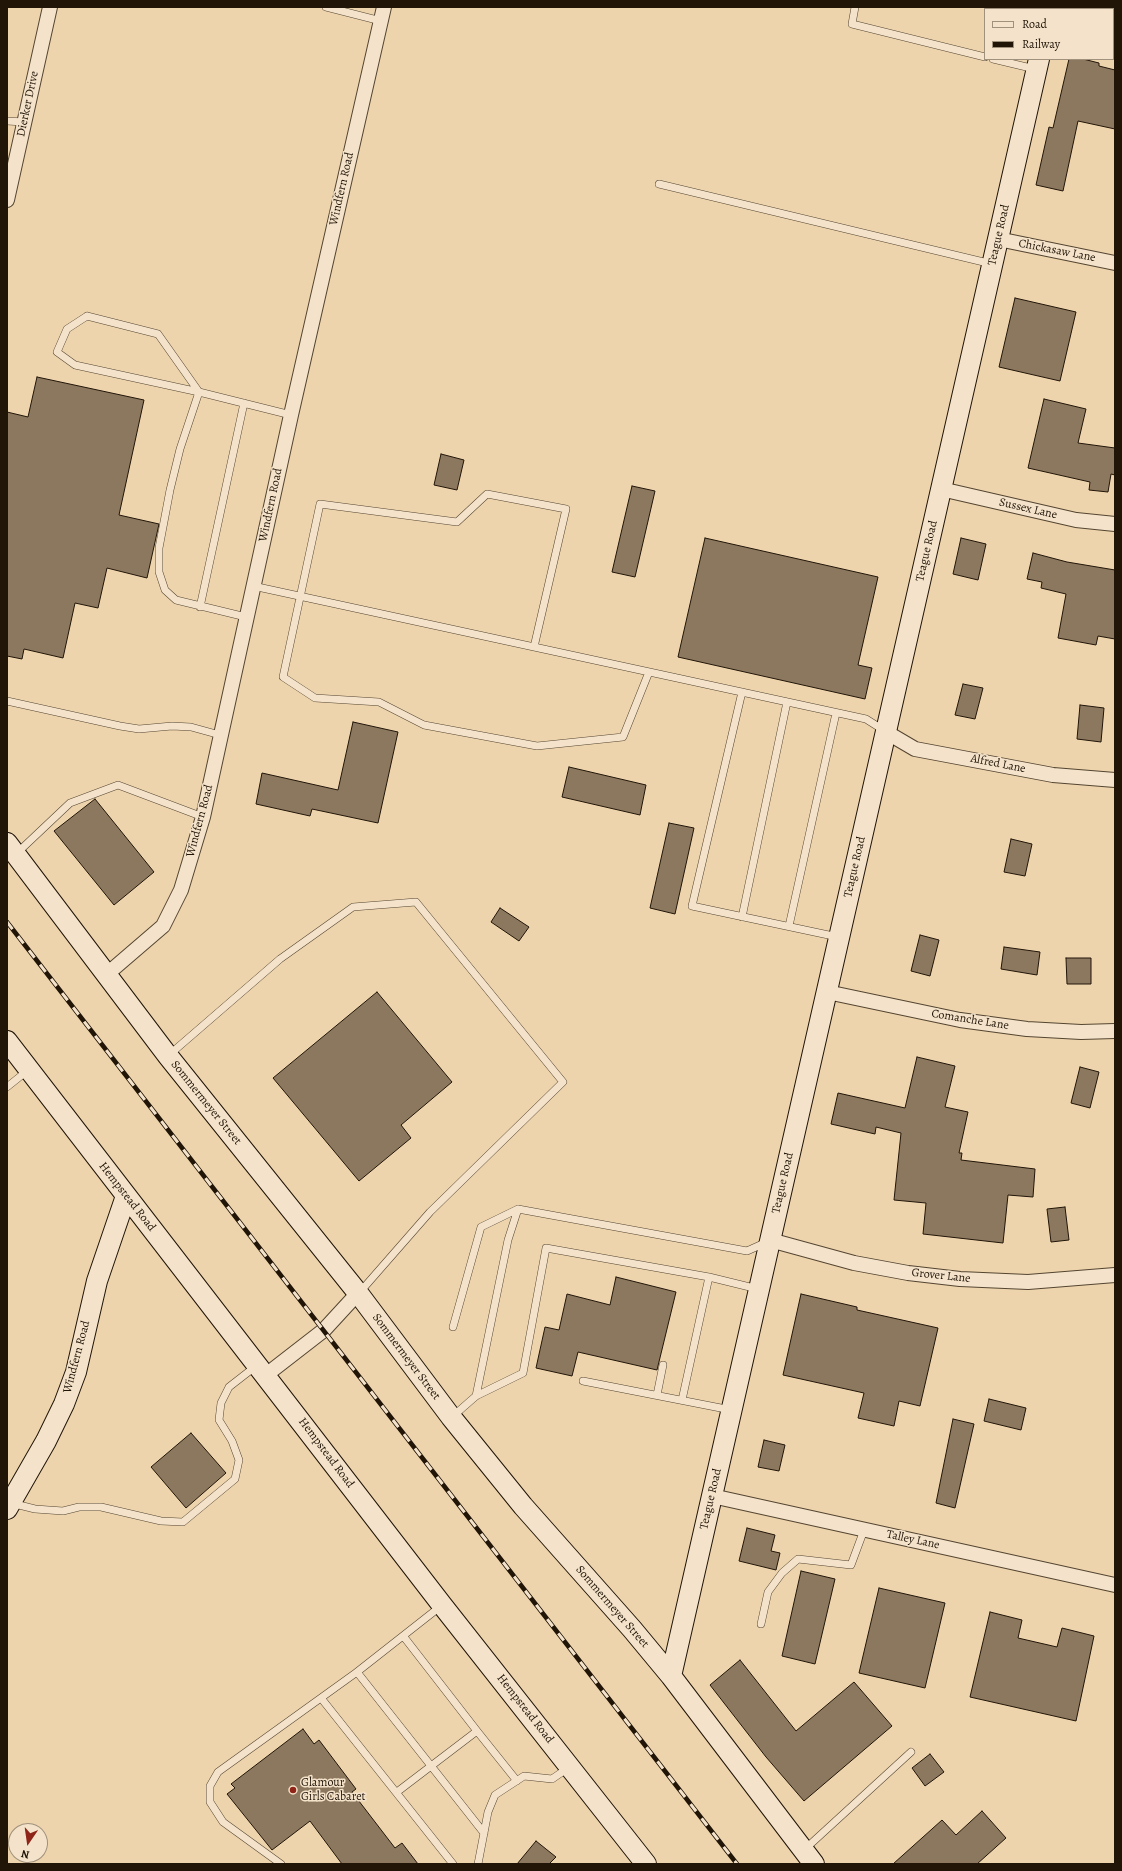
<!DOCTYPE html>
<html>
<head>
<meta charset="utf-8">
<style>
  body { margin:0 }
  #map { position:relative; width:1122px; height:1871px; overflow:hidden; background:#eed4ad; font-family:Alegreya,serif }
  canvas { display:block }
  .frame { position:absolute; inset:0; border:8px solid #211508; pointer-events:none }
  .legend { position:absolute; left:984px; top:8px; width:130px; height:52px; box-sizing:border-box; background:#f4e3ca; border:1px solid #a0917c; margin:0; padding:5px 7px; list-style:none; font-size:12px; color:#211508 }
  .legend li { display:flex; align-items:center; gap:8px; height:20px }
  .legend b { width:20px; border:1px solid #a0917c }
  .north { position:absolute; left:8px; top:1823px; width:40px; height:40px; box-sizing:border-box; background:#f4e3ca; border:1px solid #a0917c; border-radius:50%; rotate:193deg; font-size:11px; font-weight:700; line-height:16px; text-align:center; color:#211508 }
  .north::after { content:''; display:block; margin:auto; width:14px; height:18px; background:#8f2418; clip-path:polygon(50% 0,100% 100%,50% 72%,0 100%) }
</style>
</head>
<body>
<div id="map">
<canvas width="1122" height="1871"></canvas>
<div class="frame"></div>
<ul class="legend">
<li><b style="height:5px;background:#f4e3ca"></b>Road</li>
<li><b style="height:5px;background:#211508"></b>Railway</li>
</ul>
<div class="north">N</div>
</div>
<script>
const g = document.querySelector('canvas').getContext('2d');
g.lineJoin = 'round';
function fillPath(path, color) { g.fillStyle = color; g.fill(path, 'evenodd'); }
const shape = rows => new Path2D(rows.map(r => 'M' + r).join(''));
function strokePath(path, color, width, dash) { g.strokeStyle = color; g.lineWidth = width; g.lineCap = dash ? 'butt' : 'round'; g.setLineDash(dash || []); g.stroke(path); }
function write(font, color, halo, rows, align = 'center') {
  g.font = font + ' Alegreya,serif'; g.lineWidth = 3; g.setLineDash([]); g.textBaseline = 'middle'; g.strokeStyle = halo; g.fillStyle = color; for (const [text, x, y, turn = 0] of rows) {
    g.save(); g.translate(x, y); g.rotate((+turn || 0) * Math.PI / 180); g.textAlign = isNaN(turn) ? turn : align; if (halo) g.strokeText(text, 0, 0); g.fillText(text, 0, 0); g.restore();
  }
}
const building = shape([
  [1069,59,1083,59,1099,63,1099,66,1115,70,1115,129,1078,121,1063,191,1036,185,1049,127,1053,128,1069,59],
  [1015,298,1076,312,1060,381,999,367,1015,298],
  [37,377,144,400,119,515,159,524,147,578,107,568,98,608,75,603,63,658,24,649,22,659,7,656,7,412,28,417,37,377],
  [1044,399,1086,409,1078,443,1115,448,1115,475,1111,474,1108,492,1089,490,1090,482,1028,468,1044,399],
  [441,454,464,460,457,490,434,485,441,454],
  [632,486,655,491,635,577,612,572,632,486],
  [705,538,878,577,858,665,872,668,865,699,678,657,705,538],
  [961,538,986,544,978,580,953,574,961,538],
  [1033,553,1067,562,1115,570,1115,639,1098,636,1096,645,1058,638,1066,594,1041,588,1042,582,1027,579,1033,553],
  [963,684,983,688,975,719,955,715,963,684],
  [1080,705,1104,708,1101,742,1077,739,1080,705],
  [353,722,398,732,378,823,312,809,310,816,256,804,262,773,338,790,353,722],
  [569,767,646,785,640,815,562,797,569,767],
  [95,799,154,872,114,905,54,831,95,799],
  [669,823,694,828,675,914,650,908,669,823],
  [1011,839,1032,844,1025,876,1004,872,1011,839],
  [500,908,529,927,519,941,491,922,500,908],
  [920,935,939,940,930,976,911,971,920,935],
  [1004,947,1040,952,1037,975,1001,969,1004,947],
  [1066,958,1091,958,1091,984,1067,984,1066,958],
  [377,992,452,1082,401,1125,411,1138,359,1181,273,1078,377,992],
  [917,1057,955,1066,945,1107,968,1112,959,1153,962,1153,961,1160,1035,1169,1033,1197,1008,1195,1003,1243,923,1234,926,1203,894,1200,901,1133,876,1127,875,1134,831,1124,838,1093,905,1108,917,1057],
  [1080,1067,1099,1072,1090,1108,1071,1103,1080,1067],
  [1065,1207,1069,1240,1051,1242,1047,1209,1065,1207],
  [616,1277,676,1292,657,1370,578,1352,572,1376,536,1368,545,1327,559,1330,567,1294,610,1305,616,1277],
  [801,1294,857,1307,857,1310,938,1328,920,1406,899,1401,894,1426,858,1418,864,1393,783,1375,801,1294],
  [989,1399,1026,1408,1021,1430,984,1421,989,1399],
  [953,1419,974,1424,955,1508,936,1503,953,1419],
  [191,1433,226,1473,186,1508,151,1467,191,1433],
  [764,1440,785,1445,779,1471,758,1467,764,1440],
  [747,1528,775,1535,771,1551,780,1553,776,1570,739,1561,747,1528],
  [801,1571,835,1579,815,1664,782,1656,801,1571],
  [879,1588,945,1603,925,1688,859,1673,879,1588],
  [990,1612,1022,1620,1018,1638,1057,1647,1062,1628,1094,1636,1076,1721,970,1697,990,1612],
  [740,1660,796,1731,854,1682,892,1726,804,1801,766,1757,710,1685,740,1660],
  [303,1729,314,1744,319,1740,356,1789,352,1792,395,1848,402,1843,418,1864,342,1864,310,1821,272,1850,227,1794,235,1788,231,1784,303,1729],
  [930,1754,944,1772,925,1786,912,1768,930,1754],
  [982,1811,1006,1838,977,1864,893,1864,942,1820,956,1835,982,1811],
  [536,1841,556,1857,549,1864,517,1864,536,1841]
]);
fillPath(building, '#8c785e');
strokePath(building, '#211508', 1);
const lane = shape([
  [326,7,381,21],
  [855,7,852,24,985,57],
  [993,59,1035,69],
  [7,121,24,122],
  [659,184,992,264],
  [87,316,158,334,199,392,75,365,57,352,67,329,87,316],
  [253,586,866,719,885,731],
  [200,607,244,403],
  [246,617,176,600,165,590,159,572,159,548,170,490,180,449,199,392,291,415],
  [534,647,566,509,487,494,457,522,320,504,283,677,315,698,379,702,424,725,537,746,623,737,649,672],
  [742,692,692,906,838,937],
  [7,701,120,726,139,729,172,726,191,727,220,735],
  [16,854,70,803,118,785,203,817],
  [742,917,787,702],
  [789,926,836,713],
  [169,1055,280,959,353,907,416,902,563,1082,430,1212,360,1292],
  [7,1087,27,1071],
  [453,1327,481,1227,518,1209,747,1251,767,1242],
  [583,1381,731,1410],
  [657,1395,663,1365],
  [476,1396,508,1240,518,1209],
  [682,1400,709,1277],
  [452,1417,476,1396,523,1373,546,1248,709,1277,758,1289],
  [11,1503,35,1509,63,1511,79,1507,101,1507,161,1521,183,1522,235,1479,239,1460,232,1441,219,1420,221,1403,229,1387,256,1366],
  [761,1624,768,1592,782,1573,798,1559,851,1565,864,1530],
  [357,1672,484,1833],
  [321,1698,453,1864],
  [477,1731,517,1781],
  [397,1792,477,1731,404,1637],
  [804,1850,911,1752],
  [281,1864,223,1822,210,1802,210,1786,218,1772,357,1672,441,1606],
  [478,1864,488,1812,495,1795,524,1776,552,1779,568,1768]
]);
const street = shape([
  [7,200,50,7],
  [998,239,1115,263],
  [941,489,1076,520,1115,524],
  [886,732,915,749,1053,775,1115,780],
  [106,975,163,926,181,890,203,817,291,415,384,7],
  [827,992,960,1020,1027,1029,1081,1032,1115,1031],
  [770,1240,854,1263,908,1273,960,1279,1028,1282,1115,1275],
  [266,1375,324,1330,358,1293],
  [712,1496,1115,1585]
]);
const secondary = shape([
  [1051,9,1051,7],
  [7,843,168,1056,358,1293,451,1417,523,1506,632,1629,671,1676,814,1864],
  [7,1041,442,1605,646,1864],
  [7,1509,46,1441,64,1404,76,1372,97,1281,126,1196],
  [671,1676,1039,59]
]);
strokePath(lane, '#544531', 8);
strokePath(street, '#544531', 16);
strokePath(secondary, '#211508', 22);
strokePath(lane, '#f4e3ca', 7);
strokePath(street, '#f4e3ca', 14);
strokePath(secondary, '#f4e3ca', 20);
const rail = shape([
  [7,922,737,1864]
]);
strokePath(rail, '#211508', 4.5);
strokePath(rail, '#f4e3ca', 3, [9]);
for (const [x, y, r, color] of [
  [293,1790,4,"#8f2418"]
]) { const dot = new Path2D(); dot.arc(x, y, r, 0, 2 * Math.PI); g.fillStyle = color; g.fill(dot); strokePath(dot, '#f4e3ca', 1.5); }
write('12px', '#211508', '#f4e3ca', [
  ["Dierker Drive",28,104,-78],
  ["Windfern Road",342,189,-77],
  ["Teague Road",999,235,-77],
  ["Chickasaw Lane",1057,251,11],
  ["Windfern Road",271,505,-78],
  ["Sussex Lane",1028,509,13],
  ["Teague Road",927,551,-77],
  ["Alfred Lane",998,764,11],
  ["Windfern Road",200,821,-75],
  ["Teague Road",855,867,-77],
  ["Comanche Lane",970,1020,9],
  ["Sommermeyer Street",206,1103,51],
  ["Teague Road",783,1183,-77],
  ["Hempstead Road",127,1197,52],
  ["Grover Lane",941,1276,6],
  ["Windfern Road",77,1357,-75],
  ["Sommermeyer Street",406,1357,53],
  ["Hempstead Road",326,1453,53],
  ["Teague Road",711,1499,-77],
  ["Talley Lane",913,1540,12],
  ["Sommermeyer Street",612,1607,49],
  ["Hempstead Road",525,1709,52]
]);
write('12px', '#211508', '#f4e3ca', [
  ["Glamour",301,1783],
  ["Girls Cabaret",301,1797]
], 'left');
</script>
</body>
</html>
